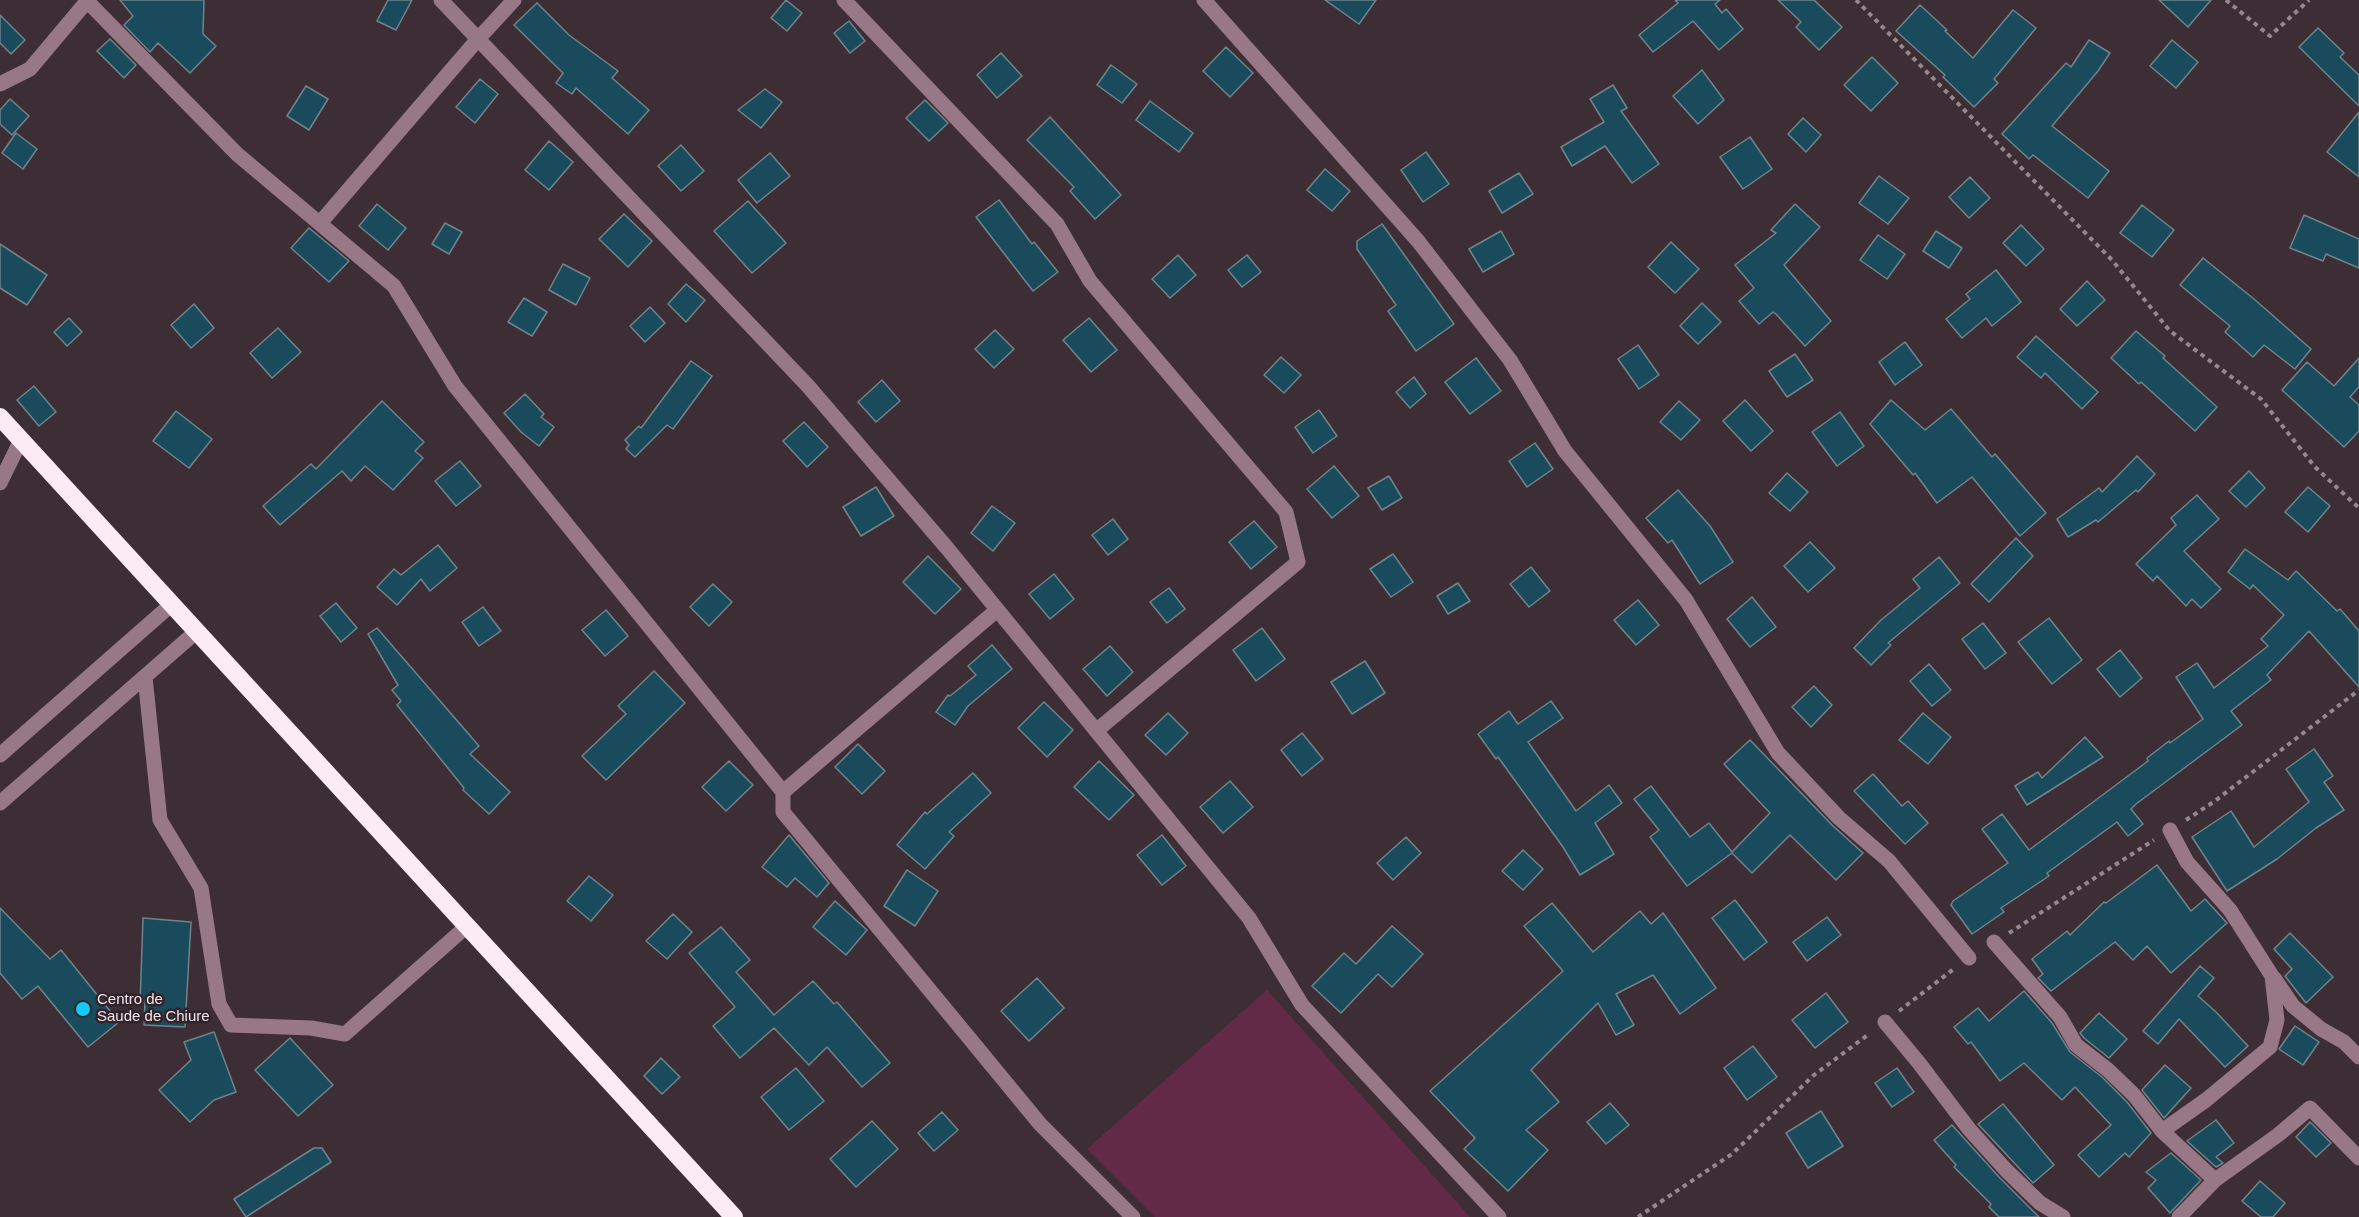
<!DOCTYPE html>
<html>
<head>
<meta charset="utf-8">
<style>
  body { margin:0 }
  canvas { display:block; background:#3d2e35 }
</style>
</head>
<body>
<canvas width="2359" height="1217"></canvas>
<script>
const g = document.querySelector('canvas').getContext('2d');
g.lineJoin = 'round';
function fillPath(path, color) { g.fillStyle = color; g.fill(path, 'evenodd'); }
const shape = rows => new Path2D(rows.map(r => 'M' + r).join(''));
function strokePath(path, color, width, dash) { g.strokeStyle = color; g.lineWidth = width; g.lineCap = dash ? 'butt' : 'round'; g.setLineDash(dash || []); g.stroke(path); }
function write(font, color, halo, rows, align = 'center') {
  g.font = font + ' Arial,sans-serif'; g.lineWidth = 5; g.setLineDash([]); g.textBaseline = 'middle'; g.strokeStyle = halo; g.fillStyle = color; for (const [text, x, y, turn = 0] of rows) {
    g.save(); g.translate(x, y); g.rotate((+turn || 0) * Math.PI / 180); g.textAlign = isNaN(turn) ? turn : align; if (halo) g.strokeText(text, 0, 0); g.fillText(text, 0, 0); g.restore();
  }
}
fillPath(shape([
  [1267,990,1470,1217,1155,1217,1087,1149]
]), '#622a46');
const building = shape([
  [120,0,204,0,203,34,216,46,190,73,158,43,150,52,124,25,133,16,120,0],
  [388,0,412,0,396,30,377,21,388,0],
  [786,0,802,13,787,31,771,18,786,0],
  [1325,0,1376,0,1359,24,1325,0],
  [1675,0,1720,0,1715,4,1722,13,1726,9,1743,29,1719,50,1693,21,1653,52,1639,35,1678,3,1675,0],
  [1778,0,1814,0,1842,27,1819,50,1796,27,1801,22,1778,0],
  [2159,0,2211,0,2188,27,2159,0],
  [537,3,569,35,618,71,612,78,649,110,628,134,576,88,572,94,556,83,563,73,514,25,537,3],
  [1920,5,1947,30,1945,31,1973,58,2013,10,2036,28,1994,79,1998,83,1974,107,1943,77,1945,75,1896,31,1920,5],
  [0,15,25,40,11,54,0,43,0,15],
  [849,21,865,41,850,53,834,33,849,21],
  [2318,28,2344,53,2340,57,2359,75,2359,106,2299,47,2318,28],
  [110,39,136,65,124,78,97,51,110,39],
  [2089,40,2110,53,2098,71,2052,126,2109,171,2088,198,2033,155,2029,159,2002,134,2066,63,2071,67,2089,40],
  [2172,40,2198,62,2176,88,2150,66,2172,40],
  [1226,47,1253,73,1230,97,1203,71,1226,47],
  [1001,53,1022,76,997,98,977,75,1001,53],
  [1872,57,1898,83,1871,111,1844,85,1872,57],
  [1111,65,1137,84,1122,103,1097,85,1111,65],
  [1702,70,1724,100,1698,124,1673,96,1702,70],
  [480,79,498,94,475,123,456,107,480,79],
  [1613,85,1627,108,1621,111,1659,164,1632,183,1605,146,1572,166,1561,147,1604,122,1590,99,1613,85],
  [306,86,328,99,309,130,287,116,306,86],
  [765,89,782,102,761,128,738,110,765,89],
  [10,99,29,116,12,135,0,124,0,110,10,99],
  [925,100,948,123,929,141,906,118,925,100],
  [1150,101,1193,133,1179,152,1136,120,1150,101],
  [2359,112,2359,177,2327,152,2359,112],
  [1050,117,1121,195,1095,219,1070,191,1074,187,1027,140,1050,117],
  [1803,118,1821,135,1806,152,1788,134,1803,118],
  [16,133,37,149,23,169,2,153,16,133],
  [1750,137,1772,169,1743,189,1720,157,1750,137],
  [549,141,573,162,549,190,525,170,549,141],
  [681,145,704,171,681,191,658,166,681,145],
  [1426,152,1449,184,1423,202,1401,170,1426,152],
  [770,153,790,176,757,203,738,180,770,153],
  [1325,169,1350,191,1332,211,1307,190,1325,169],
  [1519,173,1533,194,1502,213,1489,191,1519,173],
  [1879,176,1909,198,1888,224,1859,203,1879,176],
  [1970,177,1990,198,1969,218,1949,197,1970,177],
  [999,200,1032,244,1034,242,1058,272,1033,291,976,217,999,200],
  [748,201,786,243,752,273,714,231,748,201],
  [377,204,406,228,388,250,359,226,377,204],
  [1795,204,1820,227,1784,265,1831,321,1805,346,1776,314,1773,312,1759,324,1739,301,1754,288,1735,265,1776,233,1771,230,1795,204],
  [2142,205,2174,230,2152,257,2120,233,2142,205],
  [624,214,652,241,628,267,599,239,624,214],
  [2304,215,2359,239,2359,268,2326,254,2323,261,2290,248,2304,215],
  [445,223,462,232,449,254,432,244,445,223],
  [1382,224,1454,324,1416,351,1388,311,1396,305,1357,249,1357,241,1382,224],
  [2021,225,2044,249,2026,266,2003,243,2021,225],
  [309,228,349,261,329,282,291,248,309,228],
  [1501,231,1514,254,1483,272,1469,249,1501,231],
  [1936,231,1962,248,1949,268,1923,251,1936,231],
  [1878,235,1905,254,1887,279,1860,260,1878,235],
  [1671,242,1699,269,1675,293,1648,267,1671,242],
  [0,244,47,275,27,305,0,288,0,244],
  [1178,255,1196,275,1170,298,1152,279,1178,255],
  [1247,255,1261,272,1242,287,1228,270,1247,255],
  [2203,258,2254,299,2311,349,2295,369,2264,345,2253,357,2225,332,2230,326,2180,285,2203,258],
  [563,264,590,278,576,305,549,290,563,264],
  [1996,270,2021,302,1992,326,1986,318,1962,338,1946,319,1970,299,1966,294,1996,270],
  [2087,281,2105,300,2077,326,2060,309,2087,281],
  [686,284,705,300,686,322,668,304,686,284],
  [524,298,547,312,532,336,508,322,524,298],
  [1702,303,1721,322,1698,344,1680,326,1702,303],
  [194,304,214,328,191,348,171,325,194,304],
  [650,307,665,323,645,342,630,326,650,307],
  [69,318,82,332,67,346,54,332,69,318],
  [1089,318,1117,350,1091,372,1063,340,1089,318],
  [278,328,301,352,272,378,250,353,278,328],
  [995,330,1014,349,994,368,975,349,995,330],
  [2136,331,2165,356,2163,358,2217,407,2195,431,2141,382,2139,384,2111,358,2136,331],
  [2036,336,2098,392,2082,409,2045,373,2041,378,2017,357,2036,336],
  [1905,342,1922,365,1895,385,1879,362,1905,342],
  [1638,345,1659,375,1639,389,1618,359,1638,345],
  [1795,354,1813,380,1787,397,1769,371,1795,354],
  [1281,357,1301,375,1284,393,1264,375,1281,357],
  [1476,358,1501,391,1470,414,1445,382,1476,358],
  [2359,358,2359,387,2350,397,2359,405,2359,431,2344,447,2282,390,2307,362,2334,386,2359,358],
  [691,361,712,376,673,429,667,425,635,457,626,449,629,445,625,440,639,426,641,428,691,361],
  [1414,377,1426,394,1410,408,1396,392,1414,377],
  [882,380,900,401,876,422,858,402,882,380],
  [34,386,56,412,39,426,17,400,34,386],
  [525,394,544,414,541,417,554,427,539,446,521,432,504,413,525,394],
  [1745,400,1773,431,1751,451,1723,421,1745,400],
  [1891,400,1925,430,1951,409,1992,457,1995,454,2046,513,2020,536,1972,477,1937,503,1915,473,1913,475,1870,424,1891,400],
  [382,401,424,442,415,451,423,458,393,490,365,466,351,481,342,471,280,525,263,506,311,464,316,469,382,401],
  [1679,401,1700,420,1681,440,1660,422,1679,401],
  [1319,410,1337,436,1313,453,1295,427,1319,410],
  [176,411,212,439,189,468,153,441,176,411],
  [1840,412,1864,446,1837,466,1812,432,1840,412],
  [804,422,828,447,807,467,783,441,804,422],
  [1535,443,1553,469,1527,487,1509,461,1535,443],
  [2137,456,2155,474,2138,492,2136,490,2098,522,2096,520,2068,537,2057,519,2099,488,2102,492,2137,456],
  [460,461,481,486,456,506,435,481,460,461],
  [1334,466,1359,496,1332,518,1307,489,1334,466],
  [2249,471,2265,488,2246,507,2229,491,2249,471],
  [1787,473,1808,492,1790,511,1769,493,1787,473],
  [1389,476,1402,498,1382,510,1368,488,1389,476],
  [876,487,894,516,861,536,843,507,876,487],
  [2308,487,2330,506,2308,532,2285,512,2308,487],
  [1678,490,1710,526,1733,562,1700,584,1672,540,1668,543,1646,518,1678,490],
  [2197,495,2219,519,2184,551,2221,589,2201,608,2192,599,2186,606,2157,576,2153,581,2136,564,2176,525,2171,518,2197,495],
  [992,506,1015,523,993,551,971,533,992,506],
  [1113,519,1128,539,1108,555,1092,535,1113,519],
  [1254,521,1277,547,1251,569,1229,542,1254,521],
  [2016,538,2033,556,1989,602,1971,584,2016,538],
  [1810,542,1835,568,1808,592,1784,566,1810,542],
  [438,545,457,568,430,591,421,579,397,605,377,587,394,569,401,575,438,545],
  [2245,549,2288,580,2296,571,2337,611,2340,609,2359,631,2359,687,2309,631,2267,675,2271,680,2231,711,2242,725,2136,804,2131,809,2143,824,2128,836,2117,822,2047,873,2049,876,2001,908,2004,912,1972,934,1951,905,1953,901,2008,863,1982,829,2002,814,2029,850,2148,761,2147,758,2169,741,2170,743,2203,719,2176,677,2197,663,2214,688,2268,646,2261,639,2284,615,2253,585,2250,589,2228,572,2245,549],
  [1393,554,1413,582,1391,597,1370,569,1393,554],
  [928,556,961,589,935,614,903,582,928,556],
  [1939,557,1960,583,1888,643,1891,645,1871,665,1854,648,1881,620,1920,588,1913,579,1939,557],
  [1531,567,1550,591,1529,607,1510,584,1531,567],
  [1054,574,1074,599,1050,619,1029,594,1054,574],
  [1458,583,1470,601,1448,614,1437,596,1458,583],
  [713,584,732,602,709,626,690,607,713,584],
  [1169,588,1185,609,1167,623,1150,602,1169,588],
  [1752,597,1776,627,1750,647,1727,619,1752,597],
  [1638,600,1659,625,1636,645,1614,620,1638,600],
  [336,603,357,628,341,642,320,616,336,603],
  [483,607,501,631,479,646,462,622,483,607],
  [606,610,628,636,605,656,582,630,606,610],
  [2049,618,2082,660,2052,684,2018,642,2049,618],
  [1983,623,2006,653,1985,669,1962,639,1983,623],
  [377,628,479,746,470,754,510,792,489,814,463,790,464,788,397,705,401,701,392,690,398,685,368,634,377,628],
  [1262,628,1285,659,1256,681,1233,650,1262,628],
  [992,645,1012,669,968,706,955,725,936,712,948,695,950,696,976,675,968,666,992,645],
  [1110,646,1133,672,1107,696,1083,669,1110,646],
  [2120,650,2142,678,2120,697,2097,669,2120,650],
  [1365,661,1385,693,1352,714,1331,682,1365,661],
  [1929,664,1951,690,1932,706,1910,681,1929,664],
  [654,671,685,703,606,780,582,756,626,714,618,706,654,671],
  [1814,686,1832,705,1811,727,1792,707,1814,686],
  [1551,701,1563,718,1528,742,1576,811,1609,785,1622,803,1595,823,1614,854,1580,875,1563,847,1498,757,1496,759,1478,734,1509,711,1518,724,1551,701],
  [1044,702,1073,730,1047,757,1018,728,1044,702],
  [1168,713,1188,733,1166,755,1145,735,1168,713],
  [1923,713,1951,737,1928,764,1899,740,1923,713],
  [1302,733,1323,759,1302,776,1281,750,1302,733],
  [2085,737,2103,757,2027,805,2015,786,2038,772,2042,778,2085,737],
  [1750,740,1833,826,1863,853,1836,880,1790,835,1752,873,1732,853,1687,886,1650,837,1659,830,1634,799,1651,786,1690,837,1709,823,1732,852,1770,813,1724,764,1750,740],
  [858,744,885,771,862,794,835,767,858,744],
  [2314,749,2333,776,2324,782,2344,810,2316,828,2277,859,2227,891,2192,837,2231,811,2254,847,2309,802,2286,769,2314,749],
  [729,761,753,785,726,811,702,787,729,761],
  [1099,761,1134,795,1109,820,1074,787,1099,761],
  [973,773,991,793,949,832,954,836,925,869,897,845,925,812,927,814,973,773],
  [1873,774,1902,806,1908,801,1928,823,1905,844,1854,791,1873,774],
  [1230,781,1253,807,1223,833,1200,807,1230,781],
  [789,835,829,883,817,897,795,878,787,887,762,867,789,835],
  [1162,835,1186,866,1162,885,1137,855,1162,835],
  [1406,837,1421,853,1393,880,1377,863,1406,837],
  [1523,850,1543,869,1523,890,1502,871,1523,850],
  [2157,865,2191,911,2205,899,2227,923,2171,973,2147,946,2133,960,2115,942,2051,991,2038,978,2043,974,2032,959,2067,931,2070,935,2104,902,2106,903,2157,865],
  [907,870,938,891,915,926,884,906,907,870],
  [589,876,613,895,591,921,567,901,589,876],
  [1735,900,1767,942,1744,960,1712,918,1735,900],
  [835,901,867,930,846,955,813,927,835,901],
  [1552,903,1593,952,1640,911,1651,924,1663,913,1716,988,1680,1014,1653,975,1616,994,1634,1025,1616,1035,1598,1003,1531,1070,1559,1102,1526,1130,1548,1150,1508,1191,1464,1149,1475,1138,1430,1091,1563,971,1524,926,1552,903],
  [0,908,50,959,61,950,119,1022,88,1047,38,986,22,999,0,973,0,908],
  [673,914,692,932,667,959,646,941,673,914],
  [1827,917,1841,935,1807,961,1793,942,1827,917],
  [143,918,191,922,185,1027,144,1025,145,1001,140,1005,143,918],
  [1392,926,1423,954,1392,987,1378,974,1341,1013,1312,986,1344,953,1356,964,1392,926],
  [721,927,750,960,736,972,774,1015,813,981,834,1004,837,1002,890,1063,862,1087,827,1047,809,1065,774,1028,740,1058,713,1026,735,1007,689,953,721,927],
  [2290,933,2333,977,2306,1003,2285,976,2292,969,2274,949,2290,933],
  [2200,966,2214,978,2198,996,2216,1012,2248,1046,2225,1067,2179,1019,2158,1044,2143,1031,2200,966],
  [1037,978,1064,1008,1029,1041,1001,1011,1037,978],
  [2024,991,2052,1023,2070,1052,2102,1077,2127,1102,2151,1133,2129,1157,2125,1153,2099,1177,2078,1155,2111,1125,2075,1087,2062,1100,2024,1063,2000,1081,1971,1042,1968,1044,1954,1027,1978,1008,1989,1021,2024,991],
  [1826,993,1848,1022,1815,1048,1792,1020,1826,993],
  [2099,1013,2127,1039,2109,1058,2084,1038,2080,1033,2099,1013],
  [2295,1026,2319,1042,2303,1065,2279,1049,2295,1026],
  [214,1032,236,1092,214,1100,190,1122,159,1090,191,1060,184,1042,214,1032],
  [290,1038,333,1085,298,1116,255,1070,290,1038],
  [1753,1046,1777,1077,1747,1100,1724,1068,1753,1046],
  [661,1058,680,1077,662,1094,644,1076,661,1058],
  [2165,1065,2191,1088,2164,1118,2142,1090,2165,1065],
  [796,1068,824,1101,789,1130,761,1097,796,1068],
  [1897,1068,1914,1092,1892,1107,1875,1083,1897,1068],
  [1610,1103,1629,1125,1606,1144,1587,1122,1610,1103],
  [2003,1104,2054,1165,2033,1183,1978,1124,2003,1104],
  [1821,1111,1843,1146,1808,1168,1786,1133,1821,1111],
  [942,1112,958,1130,934,1151,918,1133,942,1112],
  [2216,1120,2234,1143,2216,1157,2223,1163,2216,1167,2187,1141,2216,1120],
  [872,1121,898,1149,856,1187,830,1159,872,1121],
  [2310,1122,2331,1143,2316,1157,2296,1137,2310,1122],
  [1952,1125,1999,1177,2039,1217,1999,1217,1989,1207,1991,1204,1954,1167,1956,1165,1934,1140,1952,1125],
  [314,1148,322,1148,331,1162,246,1217,234,1199,314,1148],
  [2171,1153,2201,1180,2170,1213,2148,1188,2156,1180,2146,1172,2171,1153],
  [2260,1181,2285,1203,2273,1217,2261,1217,2242,1201,2260,1181]
]);
fillPath(building, '#1a4b5c');
strokePath(building, '#70838a', 1.5);
strokePath(shape([
  [1856,0,2112,260,2170,331,2261,399,2315,467,2359,508],
  [2226,0,2270,36,2309,0],
  [2186,820,2215,801,2359,690],
  [2009,933,2154,840],
  [1899,1011,1955,968],
  [1638,1217,1732,1154,1814,1075,1869,1034]
]), '#94888d', 4, [4.5, 4.5]);
strokePath(shape([
  [441,0,808,386,947,548,1249,918,1302,1005,1499,1217],
  [844,0,1057,224,1090,281,1286,512,1298,562,1096,731],
  [1204,0,1418,241,1510,360,1565,451,1686,600,1778,753,1839,818,1889,861,1969,958],
  [87,1,237,154,394,286,455,386,783,792,783,812,1040,1124,1133,1217],
  [0,84,30,69,88,0],
  [320,223,478,39,514,0],
  [0,483,21,440],
  [145,677,160,820,201,888,219,1004,231,1025,311,1028,345,1034,467,926],
  [0,755,172,604],
  [783,792,997,610],
  [0,803,197,631],
  [1994,942,2060,1017,2076,1045,2108,1070,2134,1095,2162,1131,2215,1180],
  [2274,978,2293,1006,2321,1029,2344,1042,2359,1057],
  [1885,1022,1919,1063,1969,1129,2006,1170,2040,1203,2063,1217],
  [2162,1131,2206,1100,2270,1047,2277,1020,2272,976,2230,910,2187,862,2170,830],
  [2179,1217,2215,1180,2278,1135,2310,1108,2359,1158]
]), '#987886', 15);
strokePath(shape([
  [0,417,734,1217]
]), '#fcebf2', 18);
for (const [x, y, r, color] of [
  [83,1009,8,"#12cafb"]
]) { const dot = new Path2D(); dot.arc(x, y, r, 0, 2 * Math.PI); g.fillStyle = color; g.fill(dot); strokePath(dot, '#33242b', 2); }
write('15px', '#eee4e8', '#33242b', [
  ["Centro de",97,1000],
  ["Saude de Chiure",97,1017]
], 'left');
</script>
</body>
</html>
